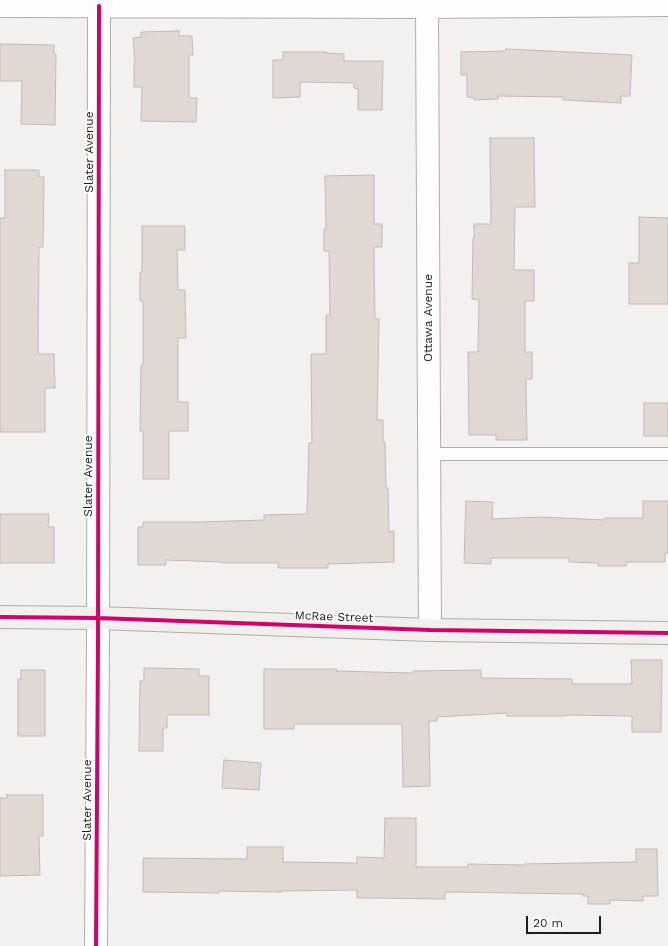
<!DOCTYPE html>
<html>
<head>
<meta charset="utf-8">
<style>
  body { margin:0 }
  #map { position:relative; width:668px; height:946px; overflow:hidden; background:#f2f1f0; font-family:"Work Sans",sans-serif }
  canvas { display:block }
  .scale { position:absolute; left:526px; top:916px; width:75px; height:18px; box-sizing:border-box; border:2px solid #1d1d1c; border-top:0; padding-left:5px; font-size:12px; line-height:14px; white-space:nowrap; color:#1d1d1c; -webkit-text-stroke:3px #fff; paint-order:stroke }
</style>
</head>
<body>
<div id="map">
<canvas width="668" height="946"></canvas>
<div class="scale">20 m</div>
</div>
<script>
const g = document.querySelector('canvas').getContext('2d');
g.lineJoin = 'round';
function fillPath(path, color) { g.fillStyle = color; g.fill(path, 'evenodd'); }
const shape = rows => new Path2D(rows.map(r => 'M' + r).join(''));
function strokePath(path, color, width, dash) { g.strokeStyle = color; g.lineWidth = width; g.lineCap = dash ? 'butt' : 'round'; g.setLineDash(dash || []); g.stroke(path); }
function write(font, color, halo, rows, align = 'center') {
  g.font = font + ' "Work Sans",sans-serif'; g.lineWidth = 3.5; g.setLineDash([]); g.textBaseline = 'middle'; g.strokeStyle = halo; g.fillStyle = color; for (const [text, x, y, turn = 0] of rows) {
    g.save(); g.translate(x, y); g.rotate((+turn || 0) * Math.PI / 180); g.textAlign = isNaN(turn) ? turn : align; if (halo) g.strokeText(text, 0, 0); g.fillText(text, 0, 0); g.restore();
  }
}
const building = shape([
  [179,31,179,36,192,36,193,55,189,55,189,98,197,98,196,122,141,121,142,87,134,87,134,65,135,65,133,38,141,37,141,32,179,31],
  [0,44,54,45,54,54,56,54,55,125,21,124,22,81,0,81,0,44],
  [506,49,632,55,630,96,621,96,621,103,563,100,563,97,498,96,498,99,474,100,474,98,467,97,467,75,461,75,461,52,506,51,506,49],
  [283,52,326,52,326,53,344,54,344,61,383,61,382,110,358,110,358,89,354,88,354,83,300,82,300,97,273,98,273,60,283,60,283,52],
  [490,138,534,138,535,207,515,207,514,270,534,270,534,301,525,301,525,352,532,352,532,379,526,379,527,440,496,440,496,435,469,435,468,352,478,352,479,300,472,299,473,238,474,238,474,224,491,224,490,138],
  [5,170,39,170,39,177,44,177,43,247,39,247,38,354,54,354,55,388,45,388,45,432,0,432,0,218,5,218,5,170],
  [374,175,374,224,382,224,382,247,375,247,374,251,375,319,379,319,377,420,383,420,383,442,385,442,386,488,388,488,389,532,394,531,394,562,328,564,328,568,278,568,278,563,222,563,222,562,166,560,166,565,138,565,138,527,143,527,143,522,198,522,264,520,264,515,307,514,309,443,312,443,311,354,326,354,326,315,330,315,329,251,324,251,324,229,326,229,325,176,374,175],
  [639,217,668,218,668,304,629,304,629,263,639,263,639,217],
  [142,226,185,226,185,250,177,250,178,290,185,290,186,338,178,338,178,402,188,402,188,431,169,431,169,479,143,479,143,431,140,431,141,365,143,365,143,301,140,301,140,272,142,272,142,226],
  [644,403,668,403,668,436,644,436,644,403],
  [466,501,493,502,492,519,541,517,605,520,605,518,643,518,643,501,668,501,668,553,665,553,665,562,627,562,626,566,598,566,598,563,569,562,569,558,491,558,491,564,464,563,466,501],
  [0,514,49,514,48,527,54,527,54,563,0,563,0,514],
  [631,660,662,660,661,732,632,732,632,716,566,715,566,716,507,716,507,713,437,717,437,721,429,721,430,786,403,787,402,724,294,724,294,729,264,729,264,669,337,669,336,671,413,673,413,671,481,670,481,678,572,679,572,684,632,684,631,660],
  [144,668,199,669,199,676,209,676,209,715,167,715,167,728,163,728,163,751,139,751,140,681,144,680,144,668],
  [21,670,45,670,45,736,18,736,18,679,21,679,21,670],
  [224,760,261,763,259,790,222,788,224,760],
  [7,795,43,795,43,836,39,836,40,875,0,876,0,798,7,798,7,795],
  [385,818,416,818,416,867,468,867,468,864,524,865,524,864,636,862,636,849,657,849,658,896,643,896,643,901,610,900,610,904,588,904,588,896,583,896,583,894,445,892,445,899,372,898,357,898,357,890,282,891,282,892,219,891,219,893,143,892,143,858,247,859,247,847,283,847,283,862,357,863,357,857,384,858,385,818]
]);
fillPath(building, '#e2d8d3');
strokePath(building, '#bcbbba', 1);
const lane = shape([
  [429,454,668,454]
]);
const street = shape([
  [0,6,427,7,668,5],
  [427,7,430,630],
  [96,946,98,645,99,6]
]);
const secondary = shape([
  [0,617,98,618,430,630,668,633]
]);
strokePath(lane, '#aeadac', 14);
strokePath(street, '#aeadac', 24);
strokePath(secondary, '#aeadac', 24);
strokePath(lane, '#fdfdfd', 12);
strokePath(street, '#fdfdfd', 22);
strokePath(secondary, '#f2f0ed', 22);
strokePath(shape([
  [0,617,98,618,430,630,668,633],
  [96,946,98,645,99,6]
]), '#d6006c', 4);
write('12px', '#1d1d1c', '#fff', [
  ["Slater Avenue",89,152,-90],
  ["Ottawa Avenue",428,318,-90],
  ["Slater Avenue",88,476,-90],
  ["McRae Street",334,617,2],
  ["Slater Avenue",87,800,-90]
]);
</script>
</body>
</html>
